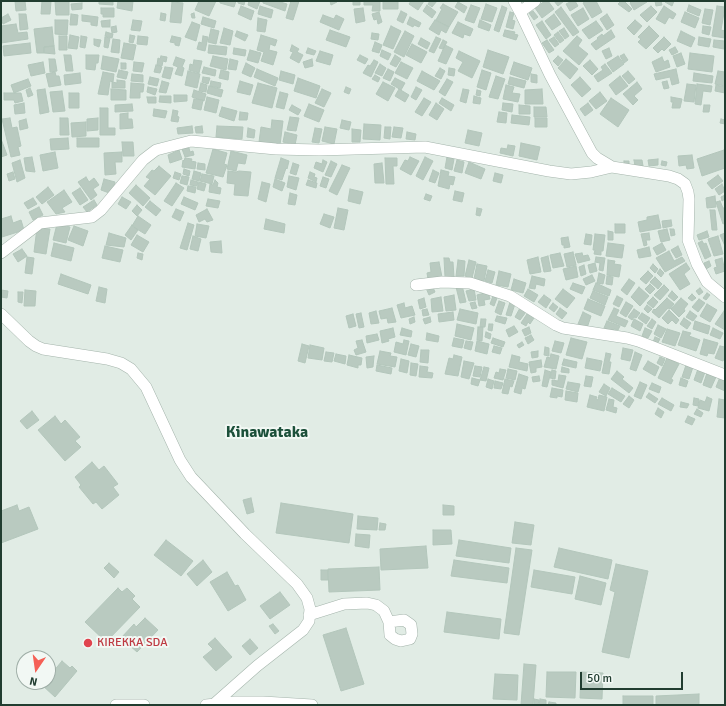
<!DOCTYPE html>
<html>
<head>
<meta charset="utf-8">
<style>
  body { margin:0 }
  #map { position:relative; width:726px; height:706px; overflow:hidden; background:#e1ece5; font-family:Signika,sans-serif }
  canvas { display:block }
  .frame { position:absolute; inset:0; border:2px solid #213d30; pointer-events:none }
  .north { position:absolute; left:16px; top:650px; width:40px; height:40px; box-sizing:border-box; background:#f2f8f4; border:1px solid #9eada6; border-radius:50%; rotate:193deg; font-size:11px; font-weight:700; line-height:16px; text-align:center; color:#213d30 }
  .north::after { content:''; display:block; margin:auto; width:14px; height:18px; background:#f56056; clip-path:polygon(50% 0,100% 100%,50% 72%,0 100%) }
  .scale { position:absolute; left:580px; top:672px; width:103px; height:18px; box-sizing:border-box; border:2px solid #213d30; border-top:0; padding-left:5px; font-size:12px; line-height:14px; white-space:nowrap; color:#213d30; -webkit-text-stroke:3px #f2f8f4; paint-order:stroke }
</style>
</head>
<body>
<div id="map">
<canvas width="726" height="706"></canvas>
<div class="frame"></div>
<div class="north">N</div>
<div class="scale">50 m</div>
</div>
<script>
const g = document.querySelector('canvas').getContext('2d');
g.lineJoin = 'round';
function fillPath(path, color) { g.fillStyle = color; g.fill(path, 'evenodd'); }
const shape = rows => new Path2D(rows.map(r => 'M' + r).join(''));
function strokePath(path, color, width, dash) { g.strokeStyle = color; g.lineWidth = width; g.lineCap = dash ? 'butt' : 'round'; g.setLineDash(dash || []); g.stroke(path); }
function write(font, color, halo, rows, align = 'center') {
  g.font = font + ' Signika,sans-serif'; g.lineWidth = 4; g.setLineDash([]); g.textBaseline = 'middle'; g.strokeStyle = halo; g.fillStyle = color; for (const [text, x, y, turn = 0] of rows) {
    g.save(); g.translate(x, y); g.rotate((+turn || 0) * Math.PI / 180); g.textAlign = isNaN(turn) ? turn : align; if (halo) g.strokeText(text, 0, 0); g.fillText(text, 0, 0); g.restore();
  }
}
const building = shape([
  [15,1,25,1,26,10,16,11,15,1],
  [42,1,51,1,50,14,41,14,42,1],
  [55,1,69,1,69,15,56,15,55,1],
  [99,1,113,1,113,5,99,4,99,1],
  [118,1,133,1,132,11,117,8,118,1],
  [199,1,216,1,209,16,195,10,199,1],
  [220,1,236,1,234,7,220,3,220,1],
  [238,1,245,1,244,5,238,3,238,1],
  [249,1,260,1,257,9,248,5,249,1],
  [263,1,277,1,287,4,285,11,263,3,263,1],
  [291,1,299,1,293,20,286,18,291,1],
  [330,1,337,1,337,2,331,5,330,1],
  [353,1,360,1,360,5,353,5,353,1],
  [364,1,380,1,380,11,372,11,373,5,364,5,364,1],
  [383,1,398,1,398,9,383,9,383,1],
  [411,1,424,1,418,10,409,4,411,1],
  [430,1,437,1,432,7,428,4,430,1],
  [545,1,548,1,554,9,542,18,535,8,545,1],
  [554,1,564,1,558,6,554,1],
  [572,1,575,1,578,6,570,11,566,4,572,1],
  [586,1,596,1,602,12,592,18,583,3,586,1],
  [621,1,624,1,632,9,629,12,618,4,621,1],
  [632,1,647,1,647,2,634,10,630,3,632,1],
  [655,1,661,1,662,5,656,6,655,1],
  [665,1,674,1,672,6,665,2,665,1],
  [172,2,183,3,181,23,170,22,172,2],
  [458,2,467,7,464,13,455,7,458,2],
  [82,3,82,9,72,10,71,4,82,3],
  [443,4,458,12,449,27,436,20,442,9,440,8,443,4],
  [486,4,497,8,492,22,481,19,486,4],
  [427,5,436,12,432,18,423,11,427,5],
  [471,5,480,8,474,23,465,20,471,5],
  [689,5,701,10,699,16,687,11,689,5],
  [241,6,254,11,251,20,238,14,241,6],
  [260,6,273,10,271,18,258,14,260,6],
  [502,6,507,8,499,32,494,30,502,6],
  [651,6,657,12,647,22,640,15,651,6],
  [664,6,676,14,673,19,669,17,665,24,656,19,664,6],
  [717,6,725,7,721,30,725,31,725,38,712,36,717,6],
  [561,7,579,32,573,36,555,12,561,7],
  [101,8,114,8,114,17,103,17,103,14,101,14,101,8],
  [363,8,365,21,356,23,354,9,363,8],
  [583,8,589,19,578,26,571,15,583,8],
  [705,9,713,10,710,25,702,23,705,9],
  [401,11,407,14,403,23,397,20,401,11],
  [533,11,538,17,534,20,529,13,533,11],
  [379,12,382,22,378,24,377,19,374,20,372,14,379,12],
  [510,12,514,13,512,20,515,21,513,29,506,27,510,12],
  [685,12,699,18,695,28,681,22,685,12],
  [161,13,166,14,165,21,160,20,161,13],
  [194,13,195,18,192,18,191,14,194,13],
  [8,14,11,20,3,24,1,18,8,14],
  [19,14,26,14,28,29,20,30,19,14],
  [71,14,78,15,77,25,70,25,71,14],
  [554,14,561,24,552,30,545,21,554,14],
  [607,14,614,25,607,30,600,19,607,14],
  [82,15,98,17,97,26,91,25,91,22,82,21,82,15],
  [323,15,334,19,336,15,344,19,339,30,320,22,323,15],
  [203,17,216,21,214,28,201,24,203,17],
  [410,17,421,23,419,27,414,25,413,27,407,24,410,17],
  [258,18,267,20,265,32,257,31,258,18],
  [55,20,68,20,67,35,55,34,55,20],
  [110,20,110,27,102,27,101,21,110,20],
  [133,20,142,21,140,31,131,30,133,20],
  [435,20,449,27,446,33,441,30,439,35,429,29,435,20],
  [480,20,491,25,489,31,478,27,480,20],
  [635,20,642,26,634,35,627,28,635,20],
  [542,21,551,35,546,39,536,25,542,21],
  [596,21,603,30,589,39,582,30,596,21],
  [192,22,200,25,196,41,185,37,192,22],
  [458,22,473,29,470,36,464,34,463,38,452,33,458,22],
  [16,24,18,33,27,32,28,39,1,43,1,26,16,24],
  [116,26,117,32,112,33,111,27,116,26],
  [391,26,401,31,393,49,383,45,391,26],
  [649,26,659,36,646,49,638,42,641,39,638,37,649,26],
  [703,26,711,27,709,35,702,33,703,26],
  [52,27,54,46,44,47,44,53,37,53,34,29,52,27],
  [224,28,233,31,230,45,220,43,224,28],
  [564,28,569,36,565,39,559,31,564,28],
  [211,29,219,31,216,44,208,42,211,29],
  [330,30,350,37,346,47,326,40,330,30],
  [505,30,515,32,514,34,518,35,516,40,503,36,505,30],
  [611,30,615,37,596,50,591,44,598,39,597,38,602,34,603,36,611,30],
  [237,31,248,35,245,41,235,36,237,31],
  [405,31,414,36,404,57,394,52,405,31],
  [681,31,695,38,691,47,677,41,681,31],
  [106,32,113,34,112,38,105,36,106,32],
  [558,32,564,40,560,43,554,35,558,32],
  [372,33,379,34,378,40,371,39,372,33],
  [70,35,79,37,77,49,68,48,70,35],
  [130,35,135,36,133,43,129,42,130,35],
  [261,35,277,40,275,46,270,44,269,50,277,52,273,65,261,61,264,52,257,50,261,35],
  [59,36,67,36,67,50,59,50,59,36],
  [81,36,87,37,85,48,80,47,81,36],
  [138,36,148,37,147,45,137,44,138,36],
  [172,36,181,38,179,46,175,45,175,43,170,42,172,36],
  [203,36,208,37,205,51,197,49,199,42,202,43,203,36],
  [577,36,582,40,578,46,588,54,579,65,563,51,577,36],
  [105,37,110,38,108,48,104,47,105,37],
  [436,37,441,39,434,53,429,51,436,37],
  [554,37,559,44,555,47,549,40,554,37],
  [664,37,671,44,664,51,662,49,658,53,653,48,664,37],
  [699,37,711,39,709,47,698,45,699,37],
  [421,38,430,43,427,49,418,44,421,38],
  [94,39,101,40,99,47,94,45,94,39],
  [113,39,120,40,119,53,111,52,113,39],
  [443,40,447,42,443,49,439,48,443,40],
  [547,40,554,50,549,53,542,43,547,40],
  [714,40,725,41,724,49,713,47,714,40],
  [375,42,382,45,379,53,372,51,375,42],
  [30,43,31,53,4,56,3,46,30,43],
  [124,43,136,45,133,60,121,58,124,43],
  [412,44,427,52,421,63,406,55,412,44],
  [209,45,227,47,226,55,208,53,209,45],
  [292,45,299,49,297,52,303,55,299,63,290,58,293,52,290,51,292,45],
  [445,45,453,49,446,64,438,61,445,45],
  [54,46,55,54,44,53,44,47,54,46],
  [675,47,678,52,672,55,669,50,675,47],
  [234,48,246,50,245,56,233,54,234,48],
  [308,48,316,51,314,55,306,53,308,48],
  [609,48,612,56,606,59,602,51,609,48],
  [250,50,261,53,258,63,247,60,250,50],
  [382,50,391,54,388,60,380,56,382,50],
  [488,50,509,57,503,74,483,67,488,50],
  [320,51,333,55,330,65,316,61,320,51],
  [459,51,480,61,472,78,458,71,463,62,456,58,459,51],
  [681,53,685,64,677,67,673,56,681,53],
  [690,53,714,56,712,72,688,69,690,53],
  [624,54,628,60,624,63,620,56,624,54],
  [64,55,71,55,73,71,66,71,64,55],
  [86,55,99,55,98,63,96,63,95,70,86,69,86,55],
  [360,55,368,59,365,64,357,60,360,55],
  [395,55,401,59,396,67,390,64,395,55],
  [103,56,119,59,116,72,101,69,103,56],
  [161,56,167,57,166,62,163,61,162,66,157,65,158,58,160,59,161,56],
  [213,56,228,59,226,70,210,66,213,56],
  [558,56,563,60,558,66,553,61,558,56],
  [618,56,624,64,613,72,607,63,618,56],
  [176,57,185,60,182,67,184,68,182,76,175,74,178,67,173,65,176,57],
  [662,57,664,62,668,60,670,67,656,72,652,62,662,57],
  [49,59,55,59,57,71,50,72,49,59],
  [230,59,238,61,236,70,228,69,230,59],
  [312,59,313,66,305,68,303,62,312,59],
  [566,59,578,69,570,79,558,68,566,59],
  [194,60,202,61,199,73,189,70,190,64,193,65,194,60],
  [374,60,378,62,371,77,363,73,368,65,370,66,374,60],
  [590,60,598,69,592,75,583,66,590,60],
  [43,62,45,73,31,76,28,65,43,62],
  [134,62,144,63,142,72,133,71,134,62],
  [401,62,413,68,407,79,395,73,401,62],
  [514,62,532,68,528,80,510,74,514,62],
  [121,63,126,63,126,69,121,69,121,63],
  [246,63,255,68,251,77,242,73,246,63],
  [380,64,386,68,382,76,375,73,380,64],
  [605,64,612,73,598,82,594,76,603,70,601,67,605,64],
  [156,65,162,67,160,73,154,72,156,65],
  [165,67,173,68,170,79,162,77,165,67],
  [204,67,216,70,215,76,202,73,204,67],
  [440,68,445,71,441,79,435,76,440,68],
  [449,68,455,69,454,76,448,75,449,68],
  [257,69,278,78,275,86,254,77,257,69],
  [388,69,394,72,390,81,383,78,388,69],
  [676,69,679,83,672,85,670,77,656,80,654,74,676,69],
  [119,70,128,72,126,79,117,77,119,70],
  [221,70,229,72,228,80,219,78,221,70],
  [482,70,491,73,486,90,477,87,482,70],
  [188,71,200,74,197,88,185,85,188,71],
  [281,71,295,75,293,84,279,80,281,71],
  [422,71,440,81,434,90,417,81,422,71],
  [628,71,635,79,629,84,622,76,628,71],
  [718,71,725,72,725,86,715,84,718,71],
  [55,72,56,76,59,76,61,85,49,87,46,74,55,72],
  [103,72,114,74,113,82,110,81,108,95,98,94,103,72],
  [80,73,81,83,65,85,64,75,80,73],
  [694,73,713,76,712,83,693,81,694,73],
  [132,74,143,75,143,82,131,81,132,74],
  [531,74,537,75,537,83,531,82,531,74],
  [375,75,380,78,378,82,372,79,375,75],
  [496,76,505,79,498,99,489,97,496,76],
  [620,76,628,86,616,95,609,85,620,76],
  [150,77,159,79,157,86,148,84,150,77],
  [203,77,210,78,208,84,202,82,203,77],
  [510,77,526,81,524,88,508,84,510,77],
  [580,77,591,89,582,97,571,85,580,77],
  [298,78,320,86,316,98,294,91,298,78],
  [395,78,405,83,401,90,391,84,395,78],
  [28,79,31,86,14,93,11,85,28,79],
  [447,79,453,82,445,96,439,92,447,79],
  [117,80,125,81,125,88,112,88,112,82,117,83,117,80],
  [162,81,169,83,166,93,159,92,162,81],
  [211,81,221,83,220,88,210,86,211,81],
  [240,81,253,85,250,95,237,92,240,81],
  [667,81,669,88,664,89,662,82,667,81],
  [383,82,395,88,388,101,376,94,383,82],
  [637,82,642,89,634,96,638,100,633,105,623,94,637,82],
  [131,83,144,84,143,92,140,92,140,98,130,98,131,83],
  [201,83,207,85,206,92,199,91,201,83],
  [258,83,277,88,272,108,252,103,258,83],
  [687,84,696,85,694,102,684,101,687,84],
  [697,84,712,86,711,92,703,91,701,105,695,104,697,84],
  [506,85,514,87,512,93,520,94,518,102,503,99,506,85],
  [716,85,725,87,725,93,715,91,716,85],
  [209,86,223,90,221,97,207,93,209,86],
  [148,87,157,89,155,95,147,92,148,87],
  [346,87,351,89,349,94,344,92,346,87],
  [416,87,422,90,416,100,411,97,416,87],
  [30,88,33,95,28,97,26,90,30,88],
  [45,89,49,112,40,114,37,90,45,89],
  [111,89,126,90,126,100,111,100,111,89],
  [322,89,331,93,324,107,315,103,322,89],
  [399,89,409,95,405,102,395,96,399,89],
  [463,89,469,90,466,103,460,101,463,89],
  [542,89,543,104,525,104,525,90,542,89],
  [194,90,206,94,204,101,192,97,194,90],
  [477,90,481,91,480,96,476,95,477,90],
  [62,91,65,111,53,112,50,92,62,91],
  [280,92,288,94,284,109,276,107,280,92],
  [600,92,607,101,596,109,589,101,600,92],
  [4,93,21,93,23,101,15,103,14,100,4,100,4,93],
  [69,93,79,93,79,108,69,108,69,93],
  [174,95,187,95,187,101,174,102,174,95],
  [160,96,171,96,171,103,159,102,160,96],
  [474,96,481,98,480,104,473,103,474,96],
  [147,97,156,97,156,103,148,103,147,97],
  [207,97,219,100,216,113,204,110,207,97],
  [671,97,682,99,680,108,672,108,673,102,671,102,671,97],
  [424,98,431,102,422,116,415,112,424,98],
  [442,98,454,105,451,111,439,103,442,98],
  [611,98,629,110,618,127,600,114,611,98],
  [194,99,203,100,201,110,192,108,194,99],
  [24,103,25,113,15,114,14,105,24,103],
  [436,103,444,109,437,120,429,115,436,103],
  [503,103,513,104,512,112,502,110,503,103],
  [588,103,593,110,585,116,580,109,588,103],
  [132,104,133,111,115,112,115,105,132,104],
  [309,104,324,110,319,122,304,116,309,104],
  [292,105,301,110,298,115,289,110,292,105],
  [519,105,530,106,530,114,519,114,519,105],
  [704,105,710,105,709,112,703,112,704,105],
  [222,107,237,111,234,121,219,116,222,107],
  [534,107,546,107,547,117,534,117,534,107],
  [100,108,108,108,108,128,115,128,115,135,100,135,100,108],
  [154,109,167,111,165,118,153,116,154,109],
  [173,110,178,111,177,116,179,117,178,122,171,121,173,110],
  [240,112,248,113,247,120,239,120,240,112],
  [499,112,507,113,506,123,497,122,499,112],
  [128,113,128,119,132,119,133,128,120,129,120,114,128,113],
  [512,115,530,117,529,125,511,123,512,115],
  [290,117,299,118,296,131,287,130,290,117],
  [10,118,12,128,17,127,21,146,18,147,20,155,11,157,2,119,10,118],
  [60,118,68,118,69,135,60,135,60,118],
  [98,118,98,130,87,131,87,119,98,118],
  [535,118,547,118,547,127,535,127,535,118],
  [26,119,28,128,20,130,19,121,26,119],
  [721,119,725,120,725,124,720,123,721,119],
  [272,120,283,121,280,145,259,142,261,127,271,129,272,120],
  [342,120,351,122,349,130,340,128,342,120],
  [86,122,86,136,72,137,71,123,86,122],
  [364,124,381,125,380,140,363,139,364,124],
  [192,126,193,133,178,134,177,128,192,126],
  [202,126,203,133,196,133,195,127,202,126],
  [217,126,243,127,242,139,216,137,217,126],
  [325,127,337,129,334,144,322,141,325,127],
  [385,127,391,127,390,139,384,138,385,127],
  [394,127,403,128,401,138,392,137,394,127],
  [248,128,255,130,254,138,247,137,248,128],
  [315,128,322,129,319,143,312,142,315,128],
  [352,129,361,130,360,142,352,142,352,129],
  [468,130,482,133,479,146,465,143,468,130],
  [285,132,297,135,295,145,283,142,285,132],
  [407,132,416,134,415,140,406,139,407,132],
  [68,138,69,149,51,150,50,139,68,138],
  [77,138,99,138,99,147,77,147,77,138],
  [1,139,7,155,1,157,1,139],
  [122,142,133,142,134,156,123,156,122,142],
  [521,143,540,147,537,160,519,156,521,143],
  [508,145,515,146,513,156,500,153,501,148,507,149,508,145],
  [187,148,189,148,190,152,193,151,194,155,185,157,182,149,187,148],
  [213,149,227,153,224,164,227,165,223,177,206,173,213,149],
  [179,150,182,159,170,163,168,155,179,150],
  [724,150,725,168,702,176,697,159,724,150],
  [231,151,247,155,245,164,238,163,236,171,227,169,231,151],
  [55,152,58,168,43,171,40,155,55,152],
  [122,152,122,162,115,162,116,174,105,175,104,153,122,152],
  [692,155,694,168,687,169,686,165,679,166,678,156,692,155],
  [32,157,35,172,26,171,24,158,32,157],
  [410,157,419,161,411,175,400,169,405,160,408,161,410,157],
  [425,157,433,161,423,180,416,176,425,157],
  [447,157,454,159,452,170,445,168,447,157],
  [185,158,192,159,191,161,196,162,195,169,182,167,183,160,184,161,185,158],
  [281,158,289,161,287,169,286,168,282,180,275,178,281,158],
  [385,158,397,158,397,166,393,166,394,184,386,184,385,158],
  [658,159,658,165,649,166,648,160,658,159],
  [20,160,25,178,17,182,12,163,20,160],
  [323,160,327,162,323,172,314,168,316,162,322,164,323,160],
  [457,160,464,162,462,173,454,171,457,160],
  [634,160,642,160,643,166,635,166,634,160],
  [331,161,337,164,331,177,325,175,331,161],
  [624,161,629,161,629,165,624,165,624,161],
  [662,161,667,162,666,166,661,165,662,161],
  [469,162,485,169,481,179,465,173,469,162],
  [198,163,205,164,205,170,197,169,198,163],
  [293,163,299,165,296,175,290,173,293,163],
  [382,163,384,183,375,183,374,164,382,163],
  [342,165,350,168,337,195,329,191,342,165],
  [159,166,171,176,155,195,144,186,150,179,146,177,152,170,154,171,159,166],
  [184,169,190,171,189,176,183,174,184,169],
  [433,170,439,173,435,183,429,181,433,170],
  [441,170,449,172,448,176,455,177,453,185,450,184,449,189,438,186,441,170],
  [194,171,201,173,199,181,192,179,194,171],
  [228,171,236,172,239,171,251,172,248,196,234,195,235,184,227,183,228,171],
  [13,172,15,179,9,181,7,174,13,172],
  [175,172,181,174,179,180,173,178,175,172],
  [310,172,315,174,314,177,317,178,316,182,308,178,310,172],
  [495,173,503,175,501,183,493,181,495,173],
  [202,174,214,176,212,184,200,181,202,174],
  [718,175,723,181,712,189,707,183,718,175],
  [182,176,189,177,187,185,180,183,182,176],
  [289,176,299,178,296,190,287,187,289,176],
  [86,177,89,182,94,178,99,185,93,189,97,195,91,200,78,182,86,177],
  [323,177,329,179,326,188,320,186,323,177],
  [104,179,115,182,112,194,101,190,104,179],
  [275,179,285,183,282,191,273,187,275,179],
  [191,180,198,182,197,186,190,185,191,180],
  [215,180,218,183,217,187,221,188,220,194,209,192,210,184,213,185,215,180],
  [308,180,317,183,316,188,306,185,308,180],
  [199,182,206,184,204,191,197,189,199,182],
  [262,182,270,184,266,202,258,199,262,182],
  [176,183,184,188,172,206,164,201,176,183],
  [722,184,725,191,719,195,715,189,722,184],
  [136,185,150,198,143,206,129,193,136,185],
  [188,186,196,187,195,193,187,191,188,186],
  [48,187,54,195,42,204,36,197,48,187],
  [80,188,88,200,80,205,72,193,80,188],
  [350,189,363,192,360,204,348,201,350,189],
  [64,190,72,202,62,208,65,212,56,214,47,202,64,190],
  [455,191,464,193,462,202,453,200,455,191],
  [290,193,297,195,295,205,288,204,290,193],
  [426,194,432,196,430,201,424,199,426,194],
  [725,195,725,199,722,201,721,197,725,195],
  [715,196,716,207,707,208,706,198,715,196],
  [122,197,131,202,126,209,118,204,122,197],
  [184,197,198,203,195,210,181,204,184,197],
  [33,198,37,204,28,209,24,203,33,198],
  [208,199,220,201,218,208,206,206,208,199],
  [94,200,97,205,87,212,83,207,94,200],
  [150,201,161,210,156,216,145,207,150,201],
  [720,201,723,208,725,208,725,223,723,224,716,202,720,201],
  [137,205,142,210,137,216,132,211,137,205],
  [39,207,43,215,33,220,29,212,39,207],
  [338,208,348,210,344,230,334,228,338,208],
  [477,208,482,209,480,216,476,215,477,208],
  [176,209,184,212,180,221,172,217,176,209],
  [207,209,213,220,207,222,205,219,199,222,196,215,207,209],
  [710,210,715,210,717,230,712,230,710,210],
  [324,214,334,217,330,228,320,224,324,214],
  [658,215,661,228,640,232,638,222,647,220,647,217,658,215],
  [11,216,13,223,21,220,24,230,2,237,1,219,11,216],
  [138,216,151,225,145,234,132,226,138,216],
  [266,219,285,224,284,233,264,229,266,219],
  [671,220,672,226,663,228,662,221,671,220],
  [188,223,194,225,187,250,180,248,188,223],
  [57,224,70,227,66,243,53,240,57,224],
  [197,224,209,226,206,238,195,236,197,224],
  [615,224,625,224,625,233,615,233,615,224],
  [132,225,138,230,131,240,125,235,132,225],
  [74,226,88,231,83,246,68,240,74,226],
  [37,228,50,229,46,254,34,252,37,228],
  [667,229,670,240,661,242,658,231,667,229],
  [670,229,674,229,675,235,671,236,670,229],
  [608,231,613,232,613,240,608,240,608,231],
  [707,231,709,237,699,240,697,235,707,231],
  [109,233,126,238,124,247,106,245,109,233],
  [649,233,650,240,646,240,647,245,644,246,641,234,649,233],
  [725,233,725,246,720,235,725,233],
  [586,234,592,235,591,245,584,244,586,234],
  [595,234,605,235,603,251,601,251,601,255,594,254,595,250,593,250,595,234],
  [137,235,149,242,143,252,131,245,137,235],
  [193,236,201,239,198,251,190,249,193,236],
  [718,236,723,254,714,256,708,239,718,236],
  [568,237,570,247,564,248,564,245,562,245,561,238,568,237],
  [221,241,222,253,211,252,210,242,221,241],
  [702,241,704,244,706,243,711,256,705,259,698,243,702,241],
  [54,243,74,248,71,261,51,256,54,243],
  [608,243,624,245,622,258,606,256,608,243],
  [662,243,666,250,657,255,653,248,662,243],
  [105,246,123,250,120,262,102,258,105,246],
  [678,246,682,255,676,258,671,250,678,246],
  [649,247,651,256,639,258,637,250,649,247],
  [22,249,27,256,18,262,13,254,22,249],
  [669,251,674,261,682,257,685,261,665,272,656,258,669,251],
  [573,252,576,265,567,267,564,254,573,252],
  [138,253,143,254,142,260,137,258,138,253],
  [560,253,564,266,553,268,550,255,560,253],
  [582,253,583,256,588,255,590,260,578,263,575,254,582,253],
  [548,256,551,271,544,272,541,258,548,256],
  [27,257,34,258,32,274,25,273,27,257],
  [538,257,541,272,530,274,527,260,538,257],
  [596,257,605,258,603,271,599,270,600,263,595,262,596,257],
  [444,258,449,258,450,262,453,262,454,277,445,277,444,258],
  [722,258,725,271,716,274,714,268,717,267,715,260,722,258],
  [458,260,465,261,464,276,456,276,458,260],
  [469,260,476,262,472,278,465,276,469,260],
  [608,260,615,261,614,264,621,265,619,277,607,275,608,260],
  [709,261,711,266,706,269,704,263,709,261],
  [439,262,442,277,428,279,427,273,431,272,430,263,439,262],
  [595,263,597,271,590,273,588,265,595,263],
  [686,263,690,269,684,274,690,284,680,290,669,274,686,263],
  [477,264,487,266,484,281,474,279,477,264],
  [653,264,658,269,655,273,650,268,653,264],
  [584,265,586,274,581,276,579,267,584,265],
  [576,266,578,277,566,280,563,269,576,266],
  [660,269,664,273,661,277,657,273,660,269],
  [488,270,495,272,492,283,485,281,488,270],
  [499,271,511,274,508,287,496,285,499,271],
  [648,271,653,276,646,284,640,279,648,271],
  [599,273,605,275,603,284,597,283,599,273],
  [61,274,91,285,88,294,58,284,61,274],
  [592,275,595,281,586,285,583,279,592,275],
  [532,276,545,279,544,286,536,284,535,289,529,288,532,276],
  [607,276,613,277,612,285,606,284,607,276],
  [655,277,662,284,658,289,650,282,655,277],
  [514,279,526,283,523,293,511,290,514,279],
  [629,279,635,283,627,295,621,290,629,279],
  [573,283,585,287,582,294,570,289,573,283],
  [596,283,611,290,609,296,593,290,596,283],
  [650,284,655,289,650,294,645,289,650,284],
  [432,285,435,292,429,295,426,288,432,285],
  [462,285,466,302,460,303,456,287,462,285],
  [664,285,669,290,660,300,654,295,664,285],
  [99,287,107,289,105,303,96,301,99,287],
  [639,287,649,296,640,306,631,297,639,287],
  [700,288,703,292,699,295,696,291,700,288],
  [474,289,476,300,469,301,466,291,474,289],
  [528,289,538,295,534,302,524,296,528,289],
  [563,289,575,298,567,308,555,299,563,289],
  [1,290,8,291,7,298,1,297,1,290],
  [25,290,36,291,35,306,24,306,25,290],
  [593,291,608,297,605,305,590,298,593,291],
  [672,291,678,297,674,301,668,296,672,291],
  [18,292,23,292,22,303,18,302,18,292],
  [488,292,490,299,484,300,485,305,479,306,477,295,488,292],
  [707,293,710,295,706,300,703,298,707,293],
  [692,294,696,298,692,301,688,298,692,294],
  [454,295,456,310,446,311,444,297,454,295],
  [544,295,551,300,546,308,538,302,544,295],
  [493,296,497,298,494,306,490,304,493,296],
  [617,296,623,299,619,307,613,304,617,296],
  [441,297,443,311,432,312,431,299,441,297],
  [653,297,658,302,653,308,647,303,653,297],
  [424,298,426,307,420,309,418,300,424,298],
  [667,298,674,304,670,309,668,308,659,318,652,312,654,309,655,310,667,298],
  [681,298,688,304,684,309,685,311,679,317,671,309,681,298],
  [588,299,605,306,601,316,584,309,588,299],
  [699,299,705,303,698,312,692,307,699,299],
  [499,301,505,303,501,315,495,312,499,301],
  [475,302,477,308,472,309,470,303,475,302],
  [510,302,515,304,511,316,506,315,510,302],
  [626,302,633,306,626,317,620,313,626,302],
  [404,303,405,308,412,306,415,315,401,318,397,305,404,303],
  [553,303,558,307,554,312,549,308,553,303],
  [707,304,717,310,710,322,700,316,707,304],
  [647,305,652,309,648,313,644,309,647,305],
  [392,308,396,322,388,323,387,318,381,319,379,311,392,308],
  [520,308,526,312,520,320,515,317,520,308],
  [560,308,567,313,562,319,556,314,560,308],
  [614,308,619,310,616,316,628,321,625,327,608,320,614,308],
  [427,309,429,315,423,316,422,310,427,309],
  [460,309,478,313,476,324,457,320,460,309],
  [634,309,640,313,636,318,634,317,632,320,628,317,634,309],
  [669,310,679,320,676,324,672,320,668,324,662,318,669,310],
  [376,311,379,323,371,324,369,313,376,311],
  [690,311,697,316,693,321,686,317,690,311],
  [724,311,725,312,725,330,715,324,724,311],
  [453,312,454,320,439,322,438,314,453,312],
  [583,312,591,316,587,328,578,324,583,312],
  [361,313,364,327,359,328,356,314,361,313],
  [642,313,650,318,646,324,638,318,642,313],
  [353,314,356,326,349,328,346,316,353,314],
  [527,314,534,318,530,324,528,322,526,326,521,323,527,314],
  [497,316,507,318,505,324,495,321,497,316],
  [414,317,415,322,410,324,409,319,414,317],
  [430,317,431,322,425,324,423,319,430,317],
  [684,318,691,323,687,329,680,324,684,318],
  [481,319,486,319,485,327,480,327,481,319],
  [634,319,643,324,640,331,631,326,634,319],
  [652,319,656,322,652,329,647,326,652,319],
  [607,321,620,326,618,330,614,329,613,332,604,328,607,321],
  [695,321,710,326,708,334,693,329,695,321],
  [457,324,474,328,471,340,455,336,457,324],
  [489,324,493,324,492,331,488,330,489,324],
  [658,325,666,329,661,338,654,334,658,325],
  [514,326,518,332,509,337,506,330,514,326],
  [478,327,483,327,482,341,477,340,478,327],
  [529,327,531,333,525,336,522,330,529,327],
  [393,328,395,337,388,339,389,341,382,343,380,331,393,328],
  [402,328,412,331,411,337,400,335,402,328],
  [645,328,652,331,648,338,642,336,645,328],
  [713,328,723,333,720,339,710,335,713,328],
  [667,329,680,333,675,346,662,342,667,329],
  [683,331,691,333,689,336,700,340,696,351,678,345,683,331],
  [486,332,491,334,490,339,485,337,486,332],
  [427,333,439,336,438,342,426,340,427,333],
  [377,334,379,340,367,343,366,336,377,334],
  [531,335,534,340,528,344,525,338,531,335],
  [655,337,660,339,657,344,653,342,655,337],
  [454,338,464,340,462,348,452,346,454,338],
  [493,338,505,342,503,347,491,343,493,338],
  [571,338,587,342,582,359,566,355,571,338],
  [704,339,718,343,714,354,708,353,707,356,700,354,704,339],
  [362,340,366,352,356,355,354,350,358,348,356,341,362,340],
  [404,340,409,341,406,355,394,352,396,342,403,344,404,340],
  [466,341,473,342,471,350,464,348,466,341],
  [477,341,489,344,487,354,475,351,477,341],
  [555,341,564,343,561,353,552,351,555,341],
  [522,342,524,345,519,348,517,345,522,342],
  [302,344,309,346,305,363,298,361,302,344],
  [411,344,419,346,416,357,408,355,411,344],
  [310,345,324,348,322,360,308,358,310,345],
  [494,346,502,348,500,354,492,352,494,346],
  [720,346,725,347,725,357,723,361,715,358,720,346],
  [545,347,549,348,549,356,544,355,545,347],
  [623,348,633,350,630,361,621,359,623,348],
  [421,350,429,350,428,363,420,362,421,350],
  [380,351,391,353,390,356,397,357,395,367,377,364,380,351],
  [538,351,538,357,532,358,531,352,538,351],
  [326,352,334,353,332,362,324,361,326,352],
  [635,352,642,355,636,371,630,369,635,352],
  [606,353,611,354,609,362,611,362,609,374,602,373,606,353],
  [336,354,346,356,345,364,334,361,336,354],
  [551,354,559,356,556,369,544,367,547,357,550,358,551,354],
  [349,355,362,358,361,365,358,365,358,368,347,365,349,355],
  [454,355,462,357,458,376,445,374,449,358,453,359,454,355],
  [512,355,520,357,519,362,528,364,527,371,509,367,512,355],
  [374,356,373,367,367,368,366,357,374,356],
  [660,357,665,359,662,366,657,363,660,357],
  [587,358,602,361,600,371,585,368,587,358],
  [667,358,679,364,671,379,673,380,671,384,658,378,667,358],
  [401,359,409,361,407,373,399,371,401,359],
  [564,359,577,362,576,368,562,365,564,359],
  [541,360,542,367,536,368,536,372,531,373,529,362,541,360],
  [464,361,474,363,469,379,461,377,464,361],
  [648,361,659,367,655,376,643,369,648,361],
  [411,363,418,364,416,376,410,375,411,363],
  [377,365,392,368,391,374,376,371,377,365],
  [686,365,693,367,689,379,682,377,686,365],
  [420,366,428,367,427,372,433,373,432,378,419,377,420,366],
  [475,366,482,367,480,377,473,376,475,366],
  [484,367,489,368,486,381,480,380,484,367],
  [562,367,569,369,569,373,561,372,562,367],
  [500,369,506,370,503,380,494,378,496,372,499,373,500,369],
  [508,369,517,371,515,380,506,378,508,369],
  [698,369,705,372,701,383,694,380,698,369],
  [545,370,551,372,547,387,542,386,545,370],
  [552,370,556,371,555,379,550,378,552,370],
  [617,371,624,377,622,379,633,388,629,393,611,379,617,371],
  [707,373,716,377,711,388,703,385,707,373],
  [519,374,528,377,525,389,522,388,521,394,514,392,519,374],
  [559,375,566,376,563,388,552,385,552,380,558,381,559,375],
  [539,376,540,381,533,382,532,377,539,376],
  [586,376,593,377,591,387,584,386,586,376],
  [720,377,725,379,725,391,716,387,720,377],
  [472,378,480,380,478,386,471,384,472,378],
  [681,378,688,381,686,387,679,385,681,378],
  [488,379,494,381,492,389,486,387,488,379],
  [505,379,514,381,512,387,510,386,508,394,502,393,505,379],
  [495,381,503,383,501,389,494,388,495,381],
  [568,382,580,384,578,392,566,389,568,382],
  [640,382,647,385,641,399,634,396,640,382],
  [652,383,661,387,659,393,649,389,652,383],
  [604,384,610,388,606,396,599,392,604,384],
  [552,388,563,390,562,397,557,396,557,398,550,397,552,388],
  [612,388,625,396,621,402,608,394,612,388],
  [566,391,578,393,577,402,565,400,566,391],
  [649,393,658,399,655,403,646,397,649,393],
  [590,395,597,397,596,399,598,400,599,395,607,397,604,411,587,407,590,395],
  [629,396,634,400,629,408,623,404,629,396],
  [707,397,712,399,709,411,698,408,700,400,705,402,707,397],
  [662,398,674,405,671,411,658,404,662,398],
  [694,398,699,399,698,406,693,405,694,398],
  [609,399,614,400,613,407,617,408,616,413,606,410,609,399],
  [719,399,725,400,725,418,717,417,719,399],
  [681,402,689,404,687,408,680,407,681,402],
  [658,408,664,412,661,418,655,414,658,408],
  [697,409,703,413,701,417,694,414,697,409],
  [32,411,39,420,27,429,20,421,32,411],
  [55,416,61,424,65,420,80,437,75,441,81,447,65,461,38,430,55,416],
  [688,416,695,419,692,425,685,422,688,416],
  [92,462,99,470,104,466,118,484,113,487,119,495,102,509,96,502,93,504,79,487,81,485,75,477,92,462],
  [251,498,254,512,247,514,243,500,251,498],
  [281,503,353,514,349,543,276,533,281,503],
  [17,505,19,511,29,507,38,529,1,543,1,511,17,505],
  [443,505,454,506,454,515,443,515,443,505],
  [358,516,378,518,377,530,357,529,358,516],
  [515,522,534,525,531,545,512,543,515,522],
  [380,523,386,524,385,530,379,530,380,523],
  [433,530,451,530,452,544,433,545,433,530],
  [356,534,370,535,369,548,355,546,356,534],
  [166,540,193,561,181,576,154,555,166,540],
  [459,540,511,548,509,563,456,556,459,540],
  [426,546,428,568,381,570,380,549,426,546],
  [516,548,532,550,519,635,504,633,516,548],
  [559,548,612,560,608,579,554,567,559,548],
  [203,560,212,572,197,586,187,574,203,560],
  [454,560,509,568,507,583,451,576,454,560],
  [109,563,119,572,114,578,104,568,109,563],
  [616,564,648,571,629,658,602,652,615,592,610,590,616,564],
  [379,567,380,590,329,592,328,569,379,567],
  [321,570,328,570,328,580,321,580,321,570],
  [534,570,575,577,572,594,531,587,534,570],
  [227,572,235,586,238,585,246,600,228,611,210,582,227,572],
  [580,576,606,583,601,605,575,599,580,576],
  [118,588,122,592,127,588,135,596,132,599,140,607,106,642,85,622,118,588],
  [280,592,290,605,270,619,260,606,280,592],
  [447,612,501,619,499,639,444,632,447,612],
  [145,618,158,630,137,652,121,638,134,624,136,627,145,618],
  [273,624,279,631,275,634,269,626,273,624],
  [346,628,364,684,341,691,323,635,346,628],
  [215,638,232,657,216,671,203,657,213,649,208,644,215,638],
  [250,639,258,648,250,655,242,646,250,639],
  [62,661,70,668,72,666,77,671,55,697,42,685,44,682,48,682,48,678,62,661],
  [524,664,536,665,533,705,521,705,524,664],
  [547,672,576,672,575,698,546,697,547,672],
  [581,672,603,673,602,699,580,698,581,672],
  [495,674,518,675,517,700,493,699,495,674],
  [699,694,699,705,656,705,656,696,699,694],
  [623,696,653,696,653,705,623,705,623,696],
  [534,699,539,700,538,705,534,705,534,699],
  [540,699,546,700,546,705,539,705,540,699],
  [549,702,556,703,556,705,548,705,549,702]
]);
fillPath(building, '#b9cac0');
strokePath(building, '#b3c6bb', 1);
const street = shape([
  [514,1,520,12,550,75,592,153,597,158,612,167,669,176,678,179,685,184,688,192,689,199,688,240,697,264,707,282,725,297],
  [520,12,535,1],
  [1,253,40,223,92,217,101,210,143,160,156,150,191,141,276,149,319,150,425,147,549,171,571,174,591,172,612,167],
  [416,285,442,282,470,283,510,296,556,325,563,328,627,338,638,341,725,375],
  [1,314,29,341,36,346,43,349,107,359,121,363,131,369,146,387,180,460,191,477,245,534,297,584,307,598,310,609,309,621,303,630,257,666,214,704],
  [309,615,344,604,367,603,376,605,384,611,389,622,390,635,395,639,401,641,410,639,412,634,411,625,404,620,389,622],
  [116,705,144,705],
  [206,705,235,702,263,702,312,705]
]);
strokePath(street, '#a4b4ab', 12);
strokePath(street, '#fff', 11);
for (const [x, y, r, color] of [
  [88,643,5,"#e0444e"]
]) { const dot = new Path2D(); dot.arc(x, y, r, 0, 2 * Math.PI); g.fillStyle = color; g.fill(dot); strokePath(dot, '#f2f8f4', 1.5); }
write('12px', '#be3a42', '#f2f8f4', [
  ["KIREKKA SDA",97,643]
], 'left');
write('bold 16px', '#1c503a', '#f2f8f4', [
  ["Kinawataka",267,433]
]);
</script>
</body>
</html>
